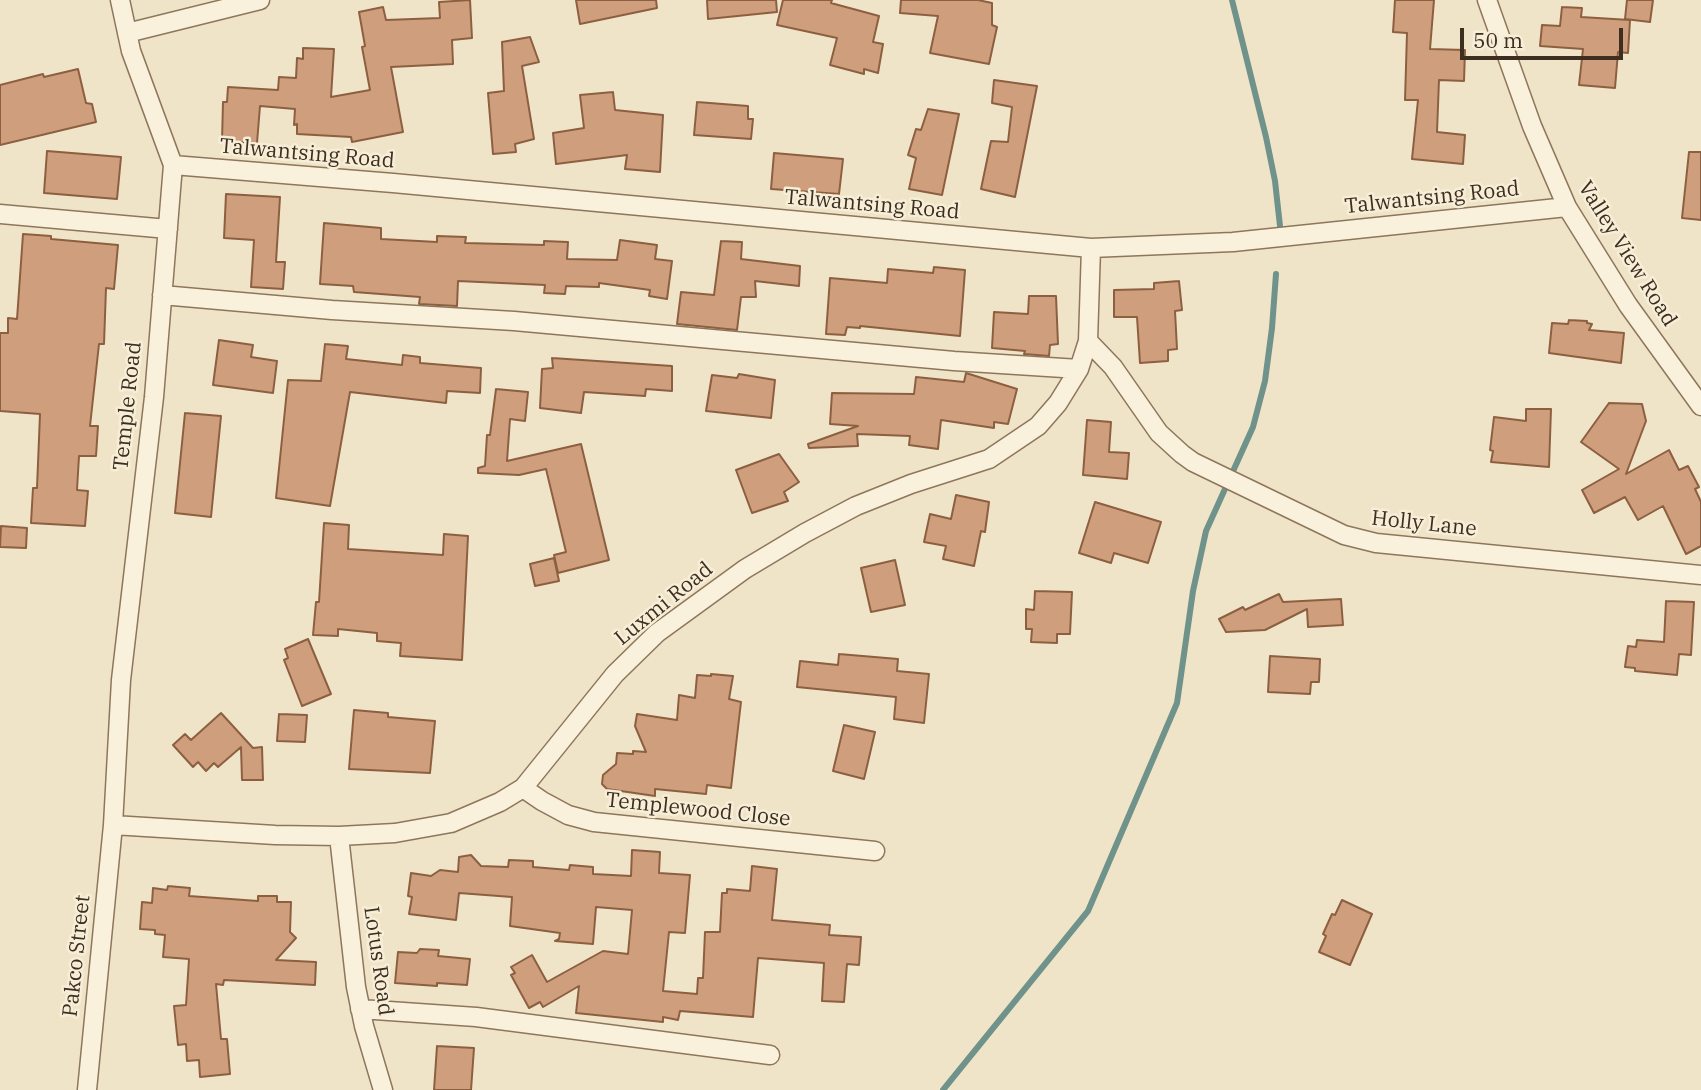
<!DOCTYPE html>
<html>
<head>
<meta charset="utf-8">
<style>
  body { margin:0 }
  #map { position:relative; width:1701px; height:1090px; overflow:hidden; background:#f0e4c8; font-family:"IBM Plex Serif",serif }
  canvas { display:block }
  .scale { position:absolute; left:1460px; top:28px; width:163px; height:32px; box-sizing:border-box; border:4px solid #3d2e20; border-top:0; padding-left:9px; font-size:21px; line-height:24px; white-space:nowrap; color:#3d2e20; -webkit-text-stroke:5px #f7eed8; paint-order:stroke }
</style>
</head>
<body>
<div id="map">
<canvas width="1701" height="1090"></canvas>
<div class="scale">50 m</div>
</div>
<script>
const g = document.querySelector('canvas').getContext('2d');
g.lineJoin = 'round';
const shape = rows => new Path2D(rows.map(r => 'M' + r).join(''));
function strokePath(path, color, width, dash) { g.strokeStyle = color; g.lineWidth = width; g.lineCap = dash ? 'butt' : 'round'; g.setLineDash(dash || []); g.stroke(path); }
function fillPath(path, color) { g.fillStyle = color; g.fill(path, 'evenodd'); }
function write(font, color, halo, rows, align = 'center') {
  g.font = font + ' "IBM Plex Serif",serif'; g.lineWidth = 5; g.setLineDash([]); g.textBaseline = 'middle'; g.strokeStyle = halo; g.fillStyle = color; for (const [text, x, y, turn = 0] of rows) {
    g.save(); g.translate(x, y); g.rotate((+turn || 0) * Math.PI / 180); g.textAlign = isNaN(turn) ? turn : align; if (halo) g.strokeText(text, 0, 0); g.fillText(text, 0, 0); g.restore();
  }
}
strokePath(shape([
  [1232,0,1266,137,1275,181,1280,226],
  [943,1090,1088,911,1177,703,1193,591,1206,531,1253,427,1265,381,1272,328,1276,274]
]), '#6f938a', 6);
const building = shape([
  [470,0,472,38,452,40,453,64,391,67,403,132,352,142,351,137,297,134,297,124,294,125,295,109,260,106,257,143,222,141,223,102,227,102,228,87,278,90,279,77,296,78,297,58,303,59,303,48,334,49,331,97,370,90,362,47,365,46,359,12,383,7,386,20,440,18,439,2,470,0],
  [576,0,656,0,657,8,580,24,576,0],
  [707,0,776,0,777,12,708,19,707,0],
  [783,0,832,0,831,3,879,16,873,42,883,44,878,73,864,69,864,74,830,65,837,38,777,25,783,0],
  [901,0,978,0,992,3,992,25,997,27,989,64,930,53,938,16,900,13,901,0],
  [1395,0,1434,0,1430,49,1465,50,1464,81,1439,80,1437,132,1465,135,1463,164,1412,159,1418,100,1405,100,1407,33,1393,32,1395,0],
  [1627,0,1653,0,1650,22,1625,19,1627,0],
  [1562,7,1582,8,1581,17,1630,20,1628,53,1618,52,1615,88,1579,85,1583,49,1540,46,1542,25,1560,26,1562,7],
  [530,37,539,62,522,66,534,139,515,144,516,152,493,154,488,93,504,91,502,42,530,37],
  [78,69,86,103,92,104,96,122,0,145,0,85,43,74,44,77,78,69],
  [994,80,1037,86,1015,197,981,189,991,141,1008,142,1012,107,992,103,994,80],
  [613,92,615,110,663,115,660,172,625,169,627,155,556,164,553,133,584,128,580,95,613,92],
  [697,102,748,106,748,119,753,119,751,139,694,135,697,102],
  [928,109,959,114,942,195,909,189,916,158,908,155,916,129,921,130,928,109],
  [47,151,121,157,117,199,44,193,47,151],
  [1689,152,1701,152,1701,220,1682,218,1689,152],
  [774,153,843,159,839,194,771,189,774,153],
  [226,194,280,197,276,262,285,262,283,289,251,287,254,240,224,238,226,194],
  [324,223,381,228,381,239,437,242,437,236,466,237,465,243,544,245,544,241,568,242,567,259,617,260,620,240,657,245,655,259,672,261,667,299,649,296,650,290,599,283,599,287,566,286,565,294,544,293,545,285,458,281,457,306,419,304,420,297,354,292,353,286,320,284,324,223],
  [23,234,51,236,51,239,118,245,114,289,106,288,104,344,99,344,90,426,98,426,96,456,79,456,77,490,88,491,85,526,31,523,33,488,37,488,40,414,0,411,0,333,8,333,8,318,17,319,23,234],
  [721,241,742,242,741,259,800,266,799,286,755,281,756,297,741,297,737,330,677,324,681,292,714,295,721,241],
  [934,267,965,270,960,336,860,326,860,328,847,327,845,335,826,334,830,278,887,283,888,269,933,273,934,267],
  [1179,281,1182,310,1175,311,1177,349,1168,350,1168,361,1140,363,1137,317,1114,317,1114,290,1154,289,1154,283,1179,281],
  [1029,296,1056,296,1058,344,1050,345,1049,356,1024,354,1025,351,992,348,994,312,1028,314,1029,296],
  [1569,320,1587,321,1587,323,1592,324,1589,330,1624,333,1621,363,1549,353,1552,323,1568,324,1569,320],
  [219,340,253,345,251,357,277,361,273,393,213,385,219,340],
  [325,344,348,346,346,359,402,365,403,355,420,357,420,363,481,368,480,393,447,391,446,403,350,392,330,506,276,498,288,380,321,381,325,344],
  [552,358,672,366,672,391,646,389,645,396,584,392,581,413,540,408,542,369,553,368,552,358],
  [966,373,1017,389,1008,424,994,422,994,428,941,420,938,449,909,445,910,436,857,434,858,446,809,448,808,444,858,426,830,424,832,393,914,394,916,377,964,382,966,373],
  [739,374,775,380,771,418,706,411,712,375,737,378,739,374],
  [496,389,528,392,525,421,510,419,507,461,581,444,609,560,558,573,554,555,566,552,546,469,519,475,478,473,478,468,485,466,487,435,490,435,496,389],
  [1609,403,1642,404,1646,421,1626,474,1669,450,1679,470,1688,466,1699,487,1695,489,1701,502,1701,546,1686,554,1663,506,1638,520,1625,497,1594,513,1582,490,1619,469,1581,442,1609,403],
  [1526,409,1551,409,1549,467,1491,462,1493,451,1490,450,1494,417,1526,421,1526,409],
  [185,413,221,416,211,517,175,513,185,413],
  [1087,420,1111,422,1109,452,1129,453,1127,479,1083,475,1087,420],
  [779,454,799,482,784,492,788,501,752,513,736,470,779,454],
  [956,495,989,502,985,532,981,531,974,566,943,559,946,546,924,542,930,514,951,519,956,495],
  [1095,502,1161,522,1148,563,1114,553,1111,563,1079,553,1095,502],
  [324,523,349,525,348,549,443,555,444,534,468,536,462,660,400,656,401,643,377,641,377,633,338,629,338,636,313,635,316,602,319,602,324,523],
  [1,526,27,528,26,548,0,547,1,526],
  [554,558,559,581,535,586,530,564,554,558],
  [895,560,905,605,871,612,861,568,895,560],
  [1035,591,1072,592,1070,634,1057,634,1057,643,1031,642,1032,629,1026,629,1026,609,1034,610,1035,591],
  [1279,594,1283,602,1341,599,1343,625,1308,627,1307,609,1265,630,1226,632,1219,619,1243,607,1245,610,1279,594],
  [1666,601,1694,602,1691,655,1679,654,1677,675,1635,671,1635,668,1625,667,1628,646,1636,647,1637,640,1664,642,1666,601],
  [308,639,331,694,302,706,284,660,288,658,285,649,308,639],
  [839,654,898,659,897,671,929,674,924,723,894,719,896,697,797,687,800,661,838,665,839,654],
  [1270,656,1320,659,1319,682,1311,682,1310,694,1268,692,1270,656],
  [711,674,733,676,729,699,741,702,731,788,707,785,706,794,655,789,655,796,607,789,602,784,603,775,616,764,617,753,633,754,633,751,646,752,635,726,637,714,677,720,679,695,695,698,697,675,711,676,711,674],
  [354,710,388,713,388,717,435,721,430,773,349,769,354,710],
  [221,713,253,748,262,747,263,780,242,780,241,747,218,767,214,763,206,771,198,762,193,767,173,745,185,734,191,740,221,713],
  [279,714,307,715,305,742,277,741,279,714],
  [844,725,875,732,864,779,833,771,844,725],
  [632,850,660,852,659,873,690,875,685,933,669,932,663,991,697,994,698,978,703,978,705,932,720,932,722,893,727,893,727,889,750,891,752,866,777,869,772,920,830,925,829,935,861,937,859,965,847,964,844,1002,822,1001,824,963,758,958,753,1017,680,1011,678,1020,663,1017,663,1022,576,1013,579,986,543,1007,540,1002,529,1008,511,975,515,973,511,967,532,955,547,982,603,951,628,954,632,910,596,907,593,944,555,941,559,939,560,933,510,926,512,897,459,893,456,920,409,914,412,897,408,896,411,873,431,876,440,870,458,872,459,857,471,855,481,866,508,867,509,860,533,861,533,867,569,870,570,865,593,867,593,874,631,876,632,850],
  [168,886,190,888,189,896,258,901,258,896,277,896,277,902,291,902,290,932,296,938,276,960,316,962,315,985,224,980,223,985,216,984,221,1039,227,1039,230,1074,200,1077,199,1060,187,1061,186,1044,178,1045,174,1006,186,1005,189,959,163,957,165,935,155,934,155,930,140,929,142,902,152,903,153,888,167,890,168,886],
  [1342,900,1372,914,1350,965,1319,952,1326,936,1323,934,1332,914,1335,915,1342,900],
  [420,949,439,950,438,956,470,959,467,985,437,983,437,986,395,983,398,952,417,953,420,949],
  [437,1046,474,1048,471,1090,434,1090,437,1046]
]);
fillPath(building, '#cf9f7d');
strokePath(building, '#8d5f41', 2);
const street = shape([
  [1487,0,1532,126,1567,207,1628,305,1701,406],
  [127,33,260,0],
  [173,165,393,183,1091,248,1233,242,1567,207],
  [0,214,168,229],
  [162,295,332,310,514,321,954,361,1079,369],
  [1088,341,1113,367,1159,433,1182,454,1193,462,1344,535,1376,543,1701,575],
  [523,788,542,801,568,815,594,822,875,851],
  [113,825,275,835,339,836,395,833,451,823,500,802,523,788,615,674,657,633,745,569,805,533,856,506,911,484,989,459,1038,426,1058,403,1079,369,1088,341,1091,248],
  [339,836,356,987,364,1026,383,1090],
  [360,1009,476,1017,770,1055],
  [87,1090,113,825,121,680,154,397,173,165,131,51,120,0]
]);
strokePath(street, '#8d765c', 21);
strokePath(street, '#faf1dc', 18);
write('21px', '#3d2e20', '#f7eed8', [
  ["Talwantsing Road",307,154,5],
  ["Talwantsing Road",1432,198,-6],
  ["Talwantsing Road",872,205,5],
  ["Valley View Road",1627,254,58],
  ["Temple Road",128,406,-84],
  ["Holly Lane",1424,524,6],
  ["Luxmi Road",664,604,-39],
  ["Templewood Close",698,810,6],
  ["Pakco Street",77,956,-84],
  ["Lotus Road",378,961,82]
]);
</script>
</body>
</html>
